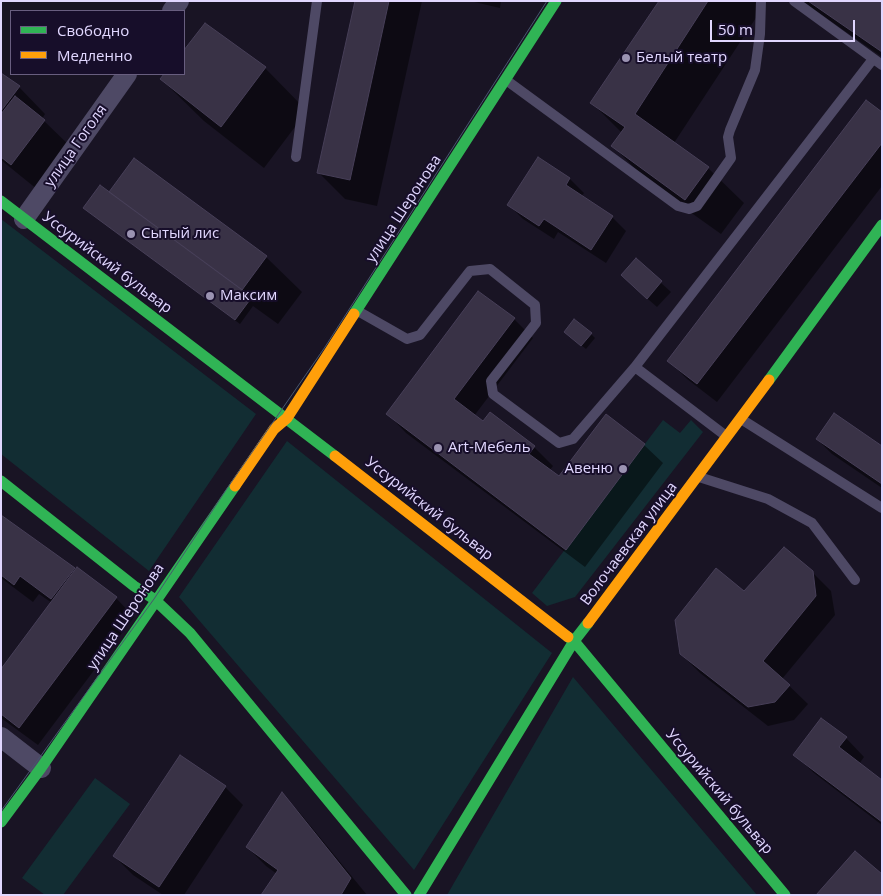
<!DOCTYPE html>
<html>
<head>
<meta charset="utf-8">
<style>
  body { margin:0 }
  #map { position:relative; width:883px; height:896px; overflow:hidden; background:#191424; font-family:"Open Sans",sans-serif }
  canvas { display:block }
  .frame { position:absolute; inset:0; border:2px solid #e1d7ff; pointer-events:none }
  .legend { position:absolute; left:10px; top:10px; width:175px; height:65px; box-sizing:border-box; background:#170e2a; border:1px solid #685e7f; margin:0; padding:6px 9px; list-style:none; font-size:15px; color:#e1d7ff }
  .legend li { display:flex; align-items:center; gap:10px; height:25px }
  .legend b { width:25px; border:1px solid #685e7f }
  .scale { position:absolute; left:710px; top:20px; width:145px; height:22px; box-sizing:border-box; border:2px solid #e1d7ff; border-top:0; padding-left:6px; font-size:15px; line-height:18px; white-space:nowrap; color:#e1d7ff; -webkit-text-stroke:4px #170e2a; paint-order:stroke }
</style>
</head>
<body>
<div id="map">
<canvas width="883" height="896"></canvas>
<div class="frame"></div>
<ul class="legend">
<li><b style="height:6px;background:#30b455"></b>Свободно</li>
<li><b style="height:6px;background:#ff9f0a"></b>Медленно</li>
</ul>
<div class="scale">50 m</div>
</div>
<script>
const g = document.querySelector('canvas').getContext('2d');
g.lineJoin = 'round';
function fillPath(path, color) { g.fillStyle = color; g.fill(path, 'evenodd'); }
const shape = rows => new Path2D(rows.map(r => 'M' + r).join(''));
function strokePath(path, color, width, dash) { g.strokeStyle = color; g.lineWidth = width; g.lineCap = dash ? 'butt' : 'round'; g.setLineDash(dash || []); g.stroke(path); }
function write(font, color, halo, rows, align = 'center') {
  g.font = font + ' "Open Sans",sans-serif'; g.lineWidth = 4; g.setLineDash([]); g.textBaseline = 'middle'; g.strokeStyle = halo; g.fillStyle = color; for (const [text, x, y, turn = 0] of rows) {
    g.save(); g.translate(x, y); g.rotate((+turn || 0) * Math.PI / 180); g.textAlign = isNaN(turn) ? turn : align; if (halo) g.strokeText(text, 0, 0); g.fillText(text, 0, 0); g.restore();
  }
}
fillPath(shape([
  [1,219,256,414,149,571,1,454],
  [663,420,680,433,691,420,703,432,575,597,547,606,532,593],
  [287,441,552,653,414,870,179,597],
  [573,677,757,895,447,895],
  [95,778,130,804,63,895,45,895,22,878]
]), '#122d33');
fillPath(shape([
  [356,1,422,1,377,206,345,199,318,172],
  [470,1,501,1,500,8],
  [660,1,767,1,674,143,708,168,744,203,721,234,648,182,613,146,622,133,592,103],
  [802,1,879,1,882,3,882,57],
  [206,25,265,68,307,111,264,168,204,121,161,79,166,74,184,74,184,52],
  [1,74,19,87,45,114,42,119,71,147,38,190,1,160],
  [882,113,882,186,717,402,687,379,668,360],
  [539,159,570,179,584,193,581,197,612,217,626,231,606,263,558,232,554,239,523,219,509,205],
  [110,194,266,257,302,292,278,324,253,306,240,324,84,208],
  [636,260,671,292,657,307,632,285],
  [514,319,533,338,474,416,483,423,490,414,534,447,553,466,549,471,559,478,644,445,663,463,585,567,406,433,388,414],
  [591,334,595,338,586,349,570,336],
  [817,439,882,448,882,488,832,454],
  [1,517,116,598,134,617,38,745,1,718,1,671,52,603,39,594,33,602,1,578],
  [812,572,831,591,835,615,782,679,808,704,794,720,768,726,700,673,681,654,744,593],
  [846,738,864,757,859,764,882,781,882,825,814,773,795,755],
  [225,787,243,805,184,895,163,895,133,875,114,856],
  [282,794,300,813,367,895,263,895,277,874,266,866,247,847]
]), '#0007');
const building = shape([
  [355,1,389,1,350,180,317,173,355,1],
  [659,1,708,1,635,114,709,167,685,200,611,146,625,127,590,103,659,1],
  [808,1,881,1,882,52,808,1],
  [205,23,266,67,221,127,160,79,164,74,184,74,184,50,205,23],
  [1,73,20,86,1,111,1,73],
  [15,96,45,120,11,165,1,157,1,114,15,96],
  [866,100,882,112,882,143,697,384,667,361,866,100],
  [538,157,570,178,566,185,613,216,591,250,544,219,539,226,507,205,538,157],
  [134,158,267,256,242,290,109,192,134,158],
  [100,185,252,297,235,320,83,208,100,185],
  [636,258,662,281,647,299,621,275,636,258],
  [478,291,515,318,454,399,483,421,490,412,535,446,529,454,559,476,606,414,645,444,566,550,386,414,478,291],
  [574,319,592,333,581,346,564,332,574,319],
  [834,413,882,446,882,484,816,439,834,413],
  [1,515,75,568,51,599,20,576,14,585,1,575,1,515],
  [784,547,813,571,816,596,763,661,790,685,775,702,748,707,680,654,675,620,716,568,744,591,784,547],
  [77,567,117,597,19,728,1,714,1,669,77,567],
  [821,718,847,737,839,747,882,780,882,822,793,755,821,718],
  [180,755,226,786,159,887,113,856,180,755],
  [282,792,351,878,341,895,261,895,278,870,246,847,282,792],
  [855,851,882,874,882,895,816,895,855,851]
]);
fillPath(building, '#393246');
strokePath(building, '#473f58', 1);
strokePath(shape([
  [794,1,882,65],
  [506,80,678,206,689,209,697,206,731,158,728,137,730,130,755,70,760,34,761,1],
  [296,157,317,1],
  [356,310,407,339,420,335,470,271,490,269,535,305,536,323,491,381,493,394,559,443,573,439,635,367,726,436],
  [635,367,873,59],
  [741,419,882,508],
  [699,477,768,499,812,523,855,580]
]), '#4e4965', 10);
strokePath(shape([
  [172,11,179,1],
  [24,219,127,74],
  [1,737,41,768]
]), '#4e4965', 20);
strokePath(shape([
  [1,201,335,456],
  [354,314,556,1],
  [769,380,882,225],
  [1,481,134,586,154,599,190,633,406,895],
  [568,637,574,641,785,895],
  [1,822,41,768,235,486],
  [419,895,574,641,588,623]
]), '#30b455', 11);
strokePath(shape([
  [335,456,568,637],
  [235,486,274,429,287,418,354,314],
  [588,623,769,380]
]), '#ff9f0a', 11);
strokePath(shape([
  [1,811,154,599,226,490,325,347,547,1]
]), '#47576f', 1);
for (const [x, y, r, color] of [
  [626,58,5,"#9b93b2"],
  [131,234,5,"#9b93b2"],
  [210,296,5,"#9b93b2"],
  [438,448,5,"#9b93b2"],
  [623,469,5,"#9b93b2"]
]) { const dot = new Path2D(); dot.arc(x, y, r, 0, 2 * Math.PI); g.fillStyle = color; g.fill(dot); strokePath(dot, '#170e2a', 2); }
write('15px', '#e1d7ff', '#170e2a', [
  ["Белый театр",636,58],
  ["Сытый лис",141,234],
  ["Максим",220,296],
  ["Art-Мебель",448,448],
  ["Авеню",613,469,"right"]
], 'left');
write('15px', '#e1d7ff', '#170e2a', [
  ["улица Гоголя",76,146,-55],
  ["улица Шеронова",404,209,-57],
  ["Уссурийский бульвар",107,263,37],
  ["Уссурийский бульвар",429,509,38],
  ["Волочаевская улица",629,544,-53],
  ["улица Шеронова",126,617,-56],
  ["Уссурийский бульвар",719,792,50]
]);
</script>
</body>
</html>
